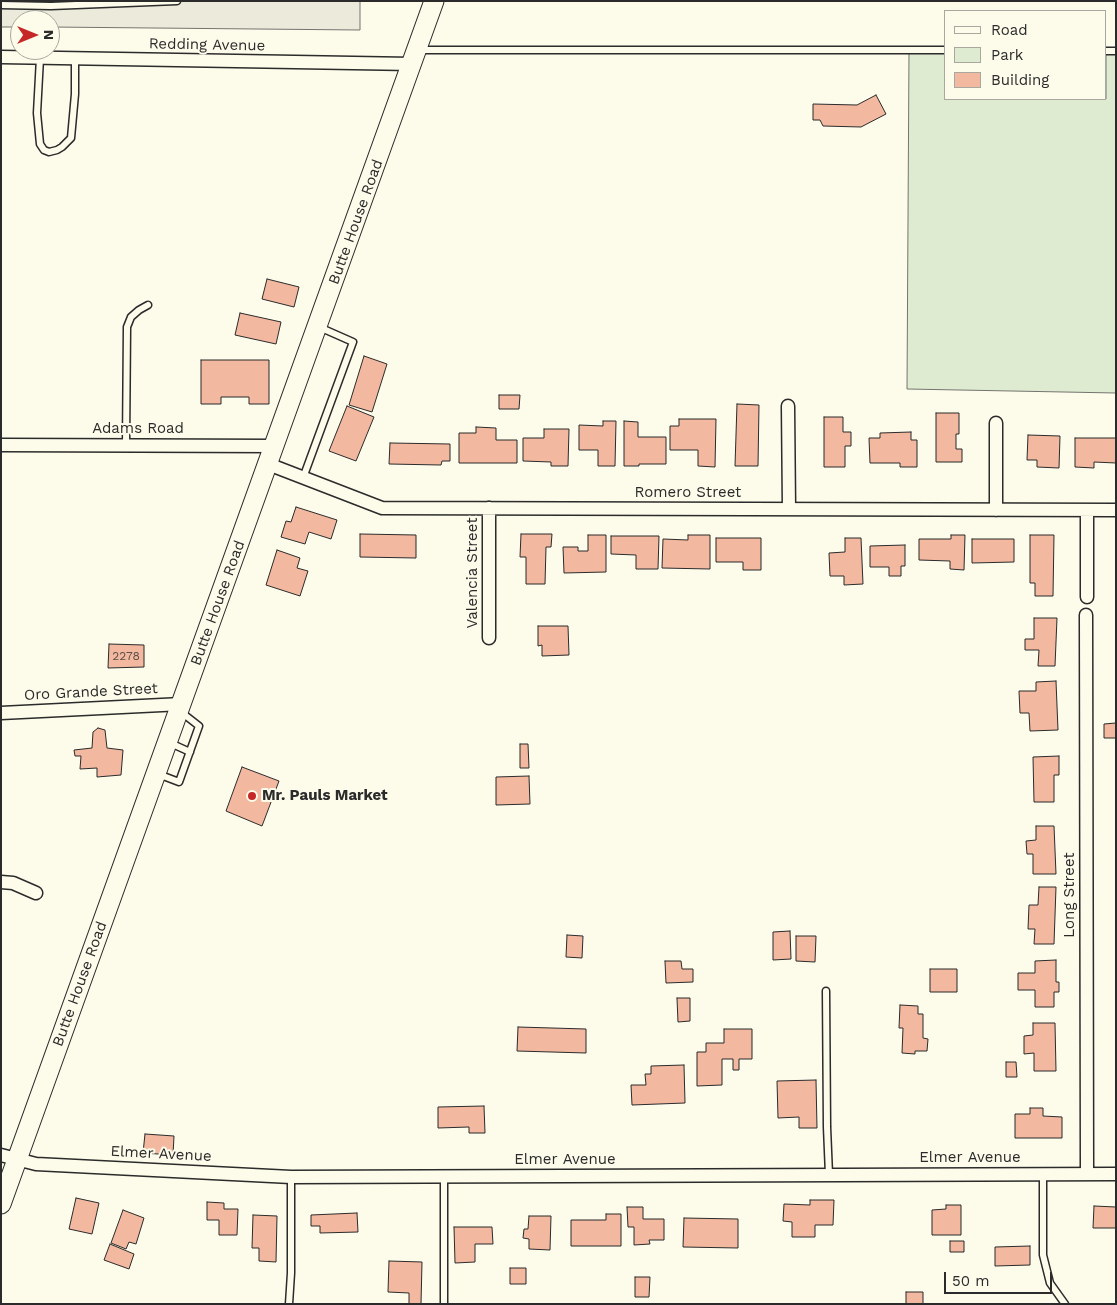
<!DOCTYPE html>
<html>
<head>
<meta charset="utf-8">
<style>
  body { margin:0 }
  #map { position:relative; width:1117px; height:1305px; overflow:hidden; background:#fdfbea; font-family:"Work Sans",sans-serif }
  canvas { display:block }
  .frame { position:absolute; inset:0; border:2px solid #2b2b2b; pointer-events:none }
  .legend { position:absolute; left:944px; top:10px; width:162px; height:90px; box-sizing:border-box; background:#fdfbea; border:1px solid #a9a89e; margin:0; padding:6px 9px; list-style:none; font-size:15px; color:#2b2b2b }
  .legend li { display:flex; align-items:center; gap:10px; height:25px }
  .legend b { width:25px; border:1px solid #a9a89e }
  .north { position:absolute; left:10px; top:10px; width:50px; height:50px; box-sizing:border-box; background:#fdfbea; border:1px solid #a9a89e; border-radius:50%; rotate:90deg; font-size:14px; font-weight:700; line-height:20px; text-align:center; color:#2b2b2b }
  .north::after { content:''; display:block; margin:auto; width:18px; height:22px; background:#c62828; clip-path:polygon(50% 0,100% 100%,50% 72%,0 100%) }
  .scale { position:absolute; left:944px; top:1272px; width:108px; height:22px; box-sizing:border-box; border:2px solid #2b2b2b; border-top:0; padding-left:6px; font-size:15px; line-height:18px; white-space:nowrap; color:#2b2b2b; -webkit-text-stroke:4px #fdfbea; paint-order:stroke }
</style>
</head>
<body>
<div id="map">
<canvas width="1117" height="1305"></canvas>
<div class="frame"></div>
<ul class="legend">
<li><b style="height:6px;background:#fdfbea"></b>Road</li>
<li><b style="height:14px;background:#deebd1"></b>Park</li>
<li><b style="height:14px;background:#f2b8a0"></b>Building</li>
</ul>
<div class="north">N</div>
<div class="scale">50 m</div>
</div>
<script>
const g = document.querySelector('canvas').getContext('2d');
g.lineJoin = 'round';
function fillPath(path, color) { g.fillStyle = color; g.fill(path, 'evenodd'); }
const shape = rows => new Path2D(rows.map(r => 'M' + r).join(''));
function strokePath(path, color, width, dash) { g.strokeStyle = color; g.lineWidth = width; g.lineCap = dash ? 'butt' : 'round'; g.setLineDash(dash || []); g.stroke(path); }
function write(font, color, halo, rows, align = 'center') {
  g.font = font + ' "Work Sans",sans-serif'; g.lineWidth = 4; g.setLineDash([]); g.textBaseline = 'middle'; g.strokeStyle = halo; g.fillStyle = color; for (const [text, x, y, turn = 0] of rows) {
    g.save(); g.translate(x, y); g.rotate((+turn || 0) * Math.PI / 180); g.textAlign = isNaN(turn) ? turn : align; if (halo) g.strokeText(text, 0, 0); g.fillText(text, 0, 0); g.restore();
  }
}
const green = shape([
  [909,50,946,50,946,99,1106,99,1106,51,1116,51,1116,393,907,389,909,50]
]);
fillPath(green, '#deebd1');
strokePath(green, '#74746e', 1);
const parking = shape([
  [1,1,360,1,360,30,50,27,50,20,20,20,20,27,1,27,1,1]
]);
fillPath(parking, '#eceadb');
strokePath(parking, '#74746e', 1);
const building = shape([
  [876,95,886,114,861,127,823,126,820,120,813,120,813,104,857,105,876,95],
  [267,279,299,287,294,307,262,299,267,279],
  [240,313,281,322,276,344,235,335,240,313],
  [364,356,387,364,372,412,349,405,364,356],
  [201,360,269,360,269,404,249,404,249,397,221,397,221,404,201,404,201,360],
  [499,395,520,395,519,409,499,409,499,395],
  [737,404,759,405,758,466,735,466,737,404],
  [347,406,374,417,356,461,329,451,347,406],
  [936,413,959,413,959,434,956,434,956,449,962,449,962,462,936,462,936,413],
  [824,417,843,417,843,432,851,432,851,446,845,446,845,467,824,467,824,417],
  [679,419,716,419,715,467,698,466,698,450,670,450,670,426,679,426,679,419],
  [603,421,616,421,615,466,598,466,598,450,579,450,579,425,603,426,603,421],
  [624,421,638,422,638,437,666,437,666,464,639,464,639,466,624,466,624,421],
  [476,427,496,428,496,440,517,440,517,463,459,463,459,433,476,433,476,427],
  [544,429,569,429,568,466,551,466,551,462,523,461,523,438,544,438,544,429],
  [911,432,911,440,917,440,917,467,900,467,900,463,870,463,869,438,880,438,880,433,911,432],
  [1028,435,1060,436,1059,468,1037,467,1037,460,1027,460,1028,435],
  [1075,438,1116,438,1116,463,1094,462,1094,468,1075,467,1075,438],
  [390,443,450,444,450,461,442,461,441,465,389,464,390,443],
  [296,507,337,520,331,539,309,532,305,544,281,537,286,521,291,522,296,507],
  [360,534,416,535,416,558,360,557,360,534],
  [521,534,552,534,551,547,546,547,545,584,526,584,526,557,520,557,521,534],
  [588,535,606,535,606,572,564,573,563,547,578,547,578,551,588,551,588,535],
  [688,535,710,535,710,569,662,568,663,539,688,540,688,535],
  [951,535,965,535,964,570,950,569,950,561,919,560,919,539,951,539,951,535],
  [1030,535,1054,535,1053,596,1035,596,1035,583,1030,583,1030,535],
  [611,536,659,536,658,569,636,569,636,555,611,554,611,536],
  [716,538,761,538,761,570,743,570,743,562,716,562,716,538],
  [845,538,861,538,863,584,844,585,844,576,830,576,829,553,845,552,845,538],
  [972,539,1014,539,1014,562,972,563,972,539],
  [905,545,905,566,901,566,901,576,889,576,889,567,870,567,870,546,905,545],
  [277,550,300,558,297,568,308,571,300,596,266,585,277,550],
  [1034,618,1057,618,1055,666,1038,666,1039,650,1025,650,1025,639,1034,639,1034,618],
  [538,626,568,626,569,655,542,656,542,645,538,646,538,626],
  [109,644,144,645,144,667,108,668,109,644],
  [1056,681,1058,730,1030,731,1029,713,1020,713,1019,691,1036,691,1036,682,1056,681],
  [1116,723,1116,738,1104,738,1104,724,1116,723],
  [98,728,105,730,107,748,123,750,121,775,97,777,97,768,80,769,81,756,75,756,74,750,92,748,93,732,98,728],
  [520,744,528,744,529,768,520,768,520,744],
  [1059,756,1059,775,1054,775,1054,802,1034,802,1033,757,1059,756],
  [242,767,279,781,262,826,226,811,242,767],
  [529,776,530,804,496,805,496,777,529,776],
  [1036,826,1054,826,1056,874,1033,874,1033,854,1027,854,1026,841,1036,840,1036,826],
  [1039,887,1056,887,1054,944,1034,944,1035,929,1028,929,1029,905,1038,905,1039,887],
  [790,931,791,959,773,960,773,932,790,931],
  [567,935,583,936,582,958,566,957,567,935],
  [796,936,816,936,815,962,796,961,796,936],
  [1056,960,1056,982,1059,982,1059,992,1054,992,1054,1007,1035,1007,1035,990,1018,990,1018,973,1035,973,1035,961,1056,960],
  [665,961,681,961,682,969,693,969,693,982,666,983,665,961],
  [930,969,957,969,957,992,930,992,930,969],
  [677,998,690,998,690,1021,678,1022,677,998],
  [900,1005,918,1006,918,1014,923,1014,923,1038,928,1039,927,1051,915,1051,915,1054,902,1053,903,1028,899,1028,900,1005],
  [1033,1023,1055,1023,1056,1071,1034,1071,1034,1053,1024,1054,1024,1036,1033,1035,1033,1023],
  [518,1027,586,1029,586,1053,517,1051,518,1027],
  [724,1029,752,1029,752,1059,739,1059,739,1070,733,1070,733,1059,722,1059,722,1085,697,1086,697,1052,706,1052,706,1043,724,1043,724,1029],
  [1006,1062,1016,1062,1017,1077,1006,1077,1006,1062],
  [684,1065,685,1103,632,1105,631,1085,646,1085,645,1074,651,1074,651,1066,684,1065],
  [816,1080,817,1128,799,1128,799,1117,778,1118,777,1081,816,1080],
  [484,1106,485,1133,469,1133,469,1127,438,1128,438,1107,484,1106],
  [1030,1108,1043,1108,1043,1116,1062,1117,1062,1138,1015,1138,1015,1114,1030,1114,1030,1108],
  [145,1134,174,1136,173,1155,143,1153,145,1134],
  [76,1198,99,1203,92,1234,69,1229,76,1198],
  [810,1200,834,1200,833,1225,815,1225,815,1237,792,1237,792,1222,783,1221,784,1204,810,1205,810,1200],
  [207,1202,224,1203,224,1209,238,1209,237,1235,219,1235,219,1220,207,1220,207,1202],
  [946,1205,961,1205,961,1235,932,1235,932,1210,946,1209,946,1205],
  [1094,1206,1116,1207,1116,1228,1093,1228,1094,1206],
  [627,1207,643,1207,643,1219,664,1219,664,1240,649,1240,650,1244,634,1245,634,1227,628,1227,627,1207],
  [123,1210,144,1218,136,1244,129,1242,126,1249,111,1243,123,1210],
  [357,1213,358,1232,320,1233,320,1226,311,1226,311,1215,357,1213],
  [606,1214,621,1214,621,1246,571,1246,571,1220,606,1220,606,1214],
  [253,1215,277,1216,276,1262,259,1261,259,1248,252,1248,253,1215],
  [529,1216,551,1216,550,1250,529,1249,529,1239,523,1238,524,1229,528,1229,529,1216],
  [684,1218,738,1219,738,1248,683,1247,684,1218],
  [454,1227,492,1227,493,1244,475,1244,475,1262,455,1263,454,1227],
  [950,1241,964,1241,964,1252,950,1252,950,1241],
  [110,1244,134,1254,129,1269,104,1260,110,1244],
  [1030,1246,1030,1265,995,1266,995,1247,1030,1246],
  [389,1261,422,1262,421,1304,409,1304,409,1293,388,1292,389,1261],
  [510,1268,526,1268,526,1284,510,1284,510,1268],
  [635,1277,650,1277,649,1297,635,1297,635,1277],
  [906,1292,923,1292,923,1304,906,1304,906,1292]
]);
fillPath(building, '#f2b8a0');
strokePath(building, '#2b2b2b', 1);
const service = shape([
  [1,5,51,6,177,1],
  [418,50,946,50],
  [1106,51,1116,51],
  [40,58,37,113,40,144,44,150,49,152,57,150,62,147,71,138,75,94,75,59],
  [126,445,127,327,131,317,139,310,148,305],
  [303,478,353,342,319,327],
  [168,742,190,752],
  [158,774,179,782,199,726,181,712],
  [826,991,827,1127,829,1175],
  [1043,1174,1043,1255,1050,1283,1065,1304],
  [444,1176,444,1304],
  [289,1304,291,1273,291,1177]
]);
const minor = shape([
  [1,57,412,64],
  [788,406,789,509],
  [996,423,996,510],
  [1,445,275,446],
  [268,464,382,508,1116,510],
  [489,508,489,638],
  [1087,510,1087,597],
  [1086,615,1087,1174],
  [1,713,182,704],
  [1,882,13,883,36,893],
  [1,1155,36,1164,291,1177,1116,1174]
]);
const secondary = shape([
  [1,1204,434,1]
]);
strokePath(service, '#2b2b2b', 9);
strokePath(minor, '#2b2b2b', 15);
strokePath(secondary, '#2b2b2b', 21);
strokePath(service, '#fdfbea', 6);
strokePath(minor, '#fdfbea', 12);
strokePath(secondary, '#fdfbea', 19);
for (const [x, y, r, color] of [
  [252,796,5,"#c62828"]
]) { const dot = new Path2D(); dot.arc(x, y, r, 0, 2 * Math.PI); g.fillStyle = color; g.fill(dot); strokePath(dot, '#fdfbea', 2); }
write('12px', '#5d4e48', null, [
  ["2278",126,656]
]);
write('15px', '#2b2b2b', '#fdfbea', [
  ["Redding Avenue",207,45,1],
  ["Butte House Road",356,222,-70],
  ["Adams Road",138,429],
  ["Romero Street",688,493],
  ["Valencia Street",473,573,-90],
  ["Butte House Road",218,603,-70],
  ["Oro Grande Street",91,692,-3],
  ["Long Street",1070,895,-90],
  ["Butte House Road",80,984,-70],
  ["Elmer Avenue",161,1154,3],
  ["Elmer Avenue",970,1158],
  ["Elmer Avenue",565,1160]
]);
write('bold 15px', '#2b2b2b', '#fdfbea', [
  ["Mr. Pauls Market",262,796]
], 'left');
</script>
</body>
</html>
